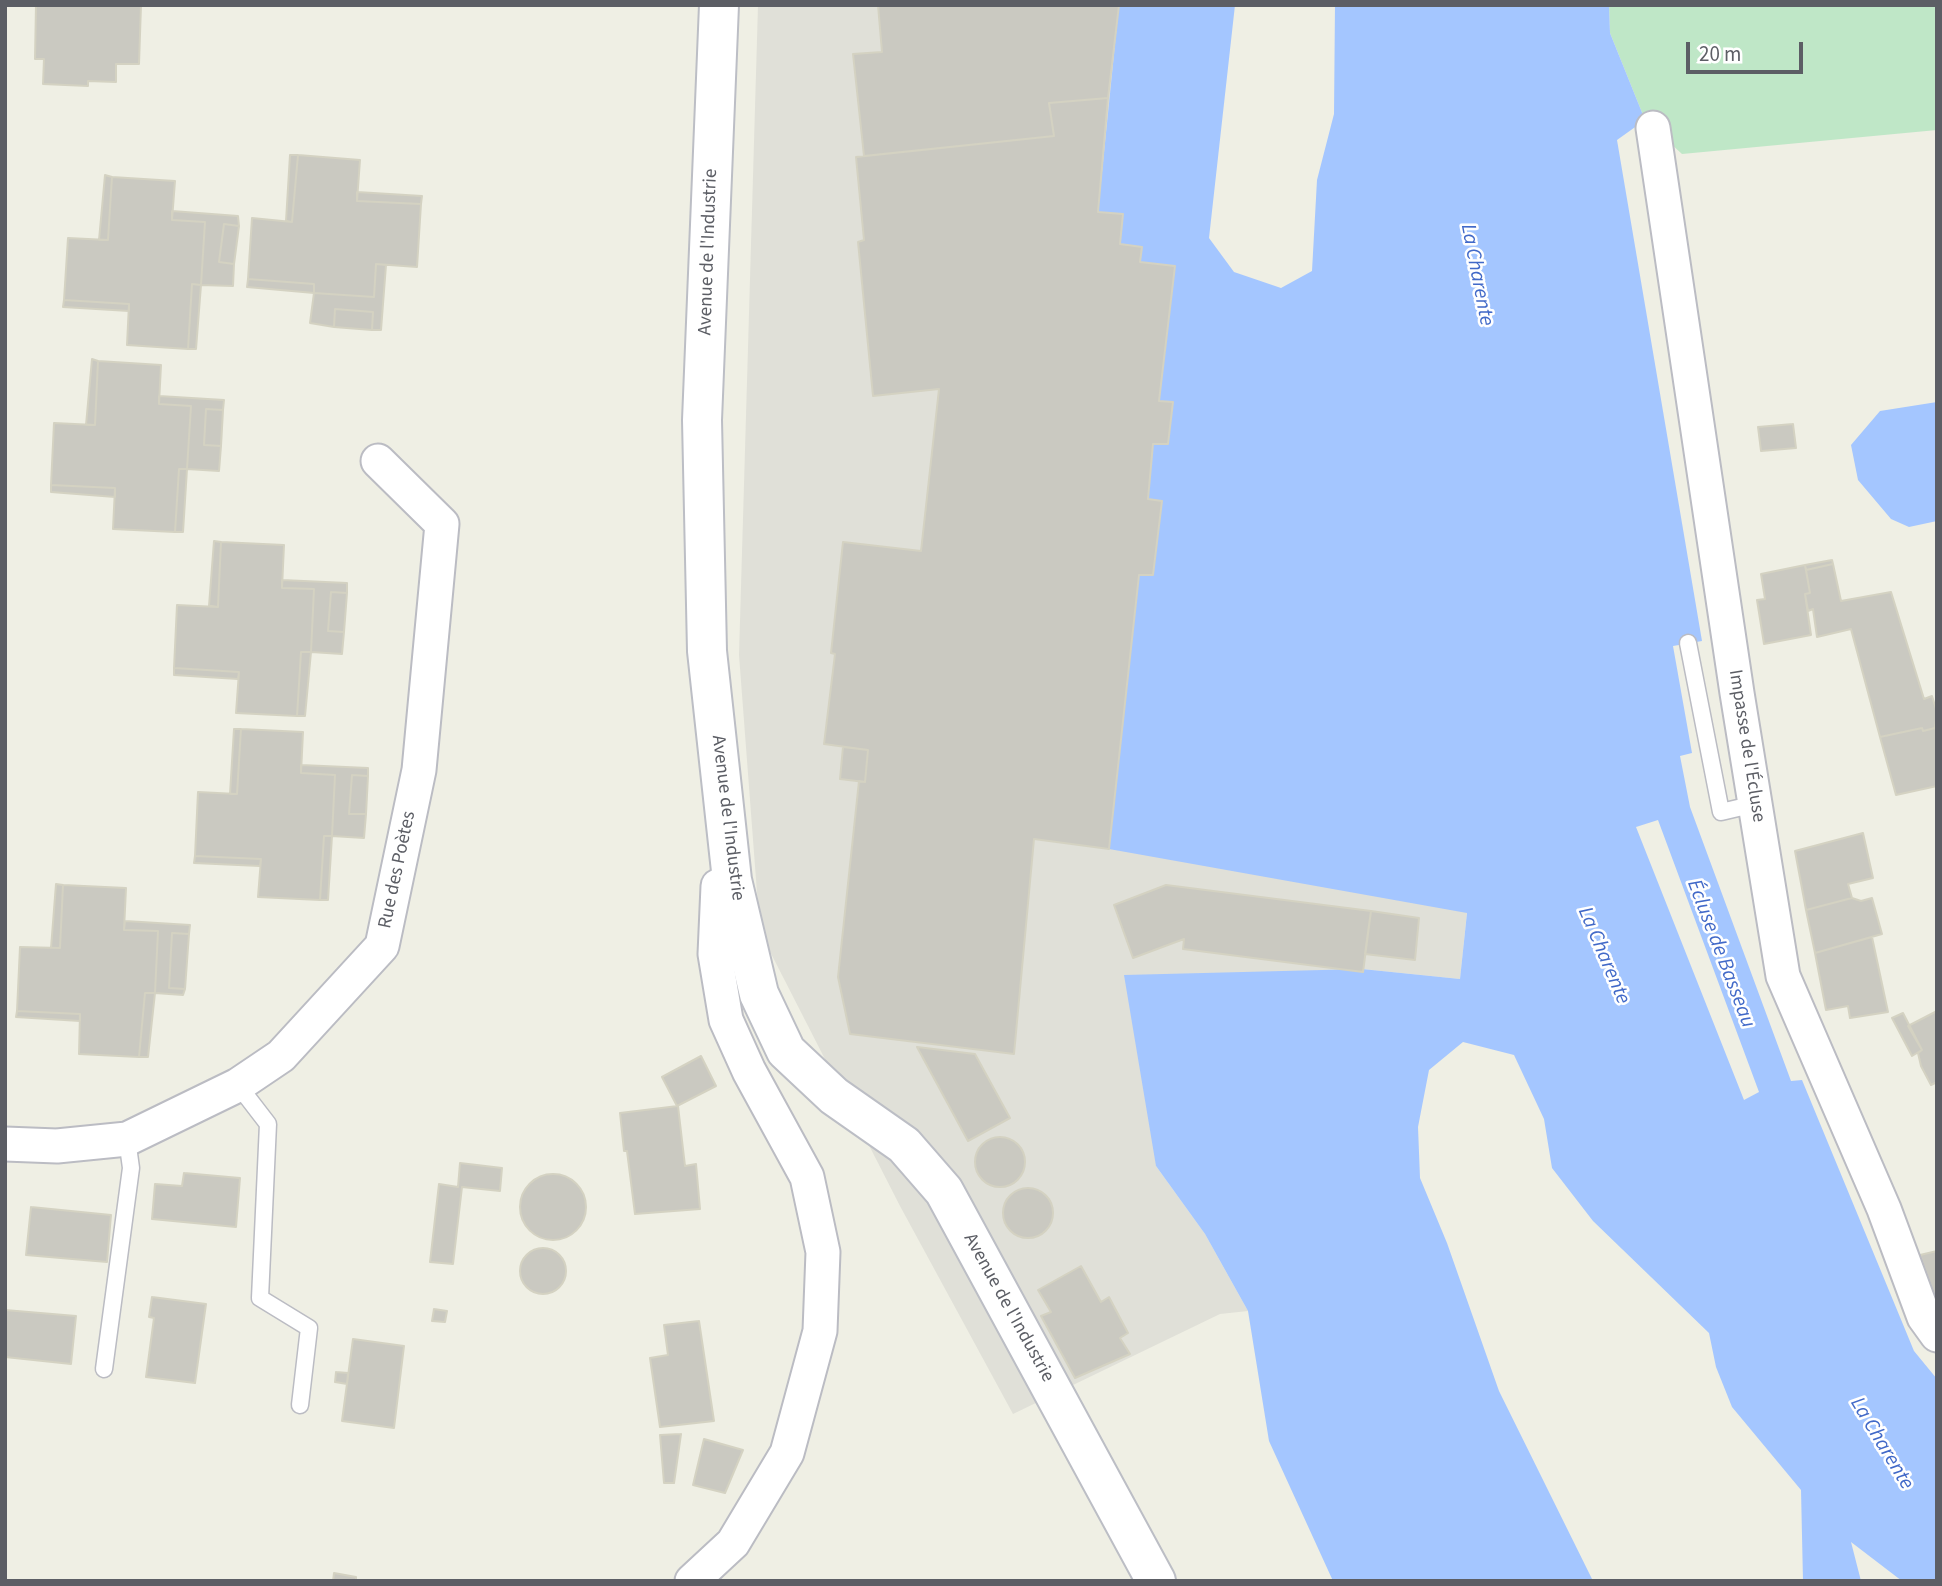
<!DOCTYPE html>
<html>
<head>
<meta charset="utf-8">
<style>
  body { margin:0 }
  #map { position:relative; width:1942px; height:1586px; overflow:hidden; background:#efefe4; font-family:"Source Sans 3",sans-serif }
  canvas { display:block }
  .frame { position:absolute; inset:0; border:7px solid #5c5e65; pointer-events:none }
  .scale { position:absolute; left:1686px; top:42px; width:117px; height:32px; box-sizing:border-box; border:4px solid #5c5e65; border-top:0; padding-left:9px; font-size:21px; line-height:24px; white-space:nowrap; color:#5c5e65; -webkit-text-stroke:5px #fff; paint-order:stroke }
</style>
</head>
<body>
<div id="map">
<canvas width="1942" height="1586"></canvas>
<div class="frame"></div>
<div class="scale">20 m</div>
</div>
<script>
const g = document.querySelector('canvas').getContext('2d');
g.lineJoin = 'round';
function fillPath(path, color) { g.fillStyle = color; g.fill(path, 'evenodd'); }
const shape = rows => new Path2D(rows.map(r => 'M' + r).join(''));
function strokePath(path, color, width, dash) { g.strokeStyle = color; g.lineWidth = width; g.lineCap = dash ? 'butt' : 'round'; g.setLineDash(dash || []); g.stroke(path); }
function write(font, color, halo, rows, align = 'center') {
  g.font = font + ' "Source Sans 3",sans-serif'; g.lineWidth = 5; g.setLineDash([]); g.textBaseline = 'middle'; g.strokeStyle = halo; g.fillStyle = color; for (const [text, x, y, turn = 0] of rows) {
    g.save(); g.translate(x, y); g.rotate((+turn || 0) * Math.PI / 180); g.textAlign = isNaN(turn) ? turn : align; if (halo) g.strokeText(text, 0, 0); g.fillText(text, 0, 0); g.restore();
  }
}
fillPath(shape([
  [758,5,1121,5,1099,212,1123,214,1142,247,1175,266,1159,401,1173,402,1153,575,1139,575,1109,848,1467,912,1460,979,1362,969,1156,1166,1205,1234,1248,1311,1220,1314,1013,1414,900,1206,760,932,739,655]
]), '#e0e0d8');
fillPath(shape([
  [1609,5,1937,5,1937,130,1682,154,1645,120,1610,33]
]), '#bfe7c7');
fillPath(shape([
  [1119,5,1235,5,1209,238,1234,272,1281,288,1312,271,1317,180,1334,114,1335,5,1609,5,1610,33,1645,120,1617,140,1702,641,1673,646,1692,753,1680,756,1690,807,1791,1081,1802,1080,1914,1351,1937,1379,1937,1581,1902,1581,1851,1542,1861,1581,1803,1581,1801,1490,1732,1407,1716,1367,1709,1333,1593,1221,1552,1168,1544,1119,1514,1055,1463,1042,1429,1070,1418,1127,1420,1178,1447,1243,1499,1391,1593,1581,1333,1581,1269,1441,1248,1311,1205,1234,1156,1166,1124,975,1362,969,1460,979,1467,913,1109,849,1139,575,1153,575,1162,502,1148,499,1153,444,1168,443,1173,403,1159,401,1175,266,1140,262,1142,247,1120,244,1122,215,1098,212],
  [1658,820,1759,1092,1744,1100,1636,827],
  [1937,402,1937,521,1909,527,1891,519,1858,480,1851,445,1880,411]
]), '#a4c6ff');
const building = shape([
  [36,5,141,5,139,64,116,64,116,82,88,81,88,86,43,84,44,59,35,59,36,5],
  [878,5,1119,5,1108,98,1049,103,1054,136,864,156,853,54,882,52,878,5],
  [1108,98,1098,212,1123,214,1120,244,1142,247,1140,262,1175,266,1159,401,1173,402,1168,444,1153,444,1148,499,1162,501,1153,575,1139,575,1109,849,1034,839,1014,1054,850,1034,838,977,859,781,865,782,868,750,824,744,835,654,831,653,843,542,921,551,939,389,873,396,858,242,864,240,856,157,1054,136,1049,103,1108,98],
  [290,155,298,155,292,222,286,221,290,155],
  [298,155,360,160,357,201,421,204,417,267,376,264,374,297,314,293,314,284,248,279,252,218,292,222,298,155],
  [105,175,112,177,108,240,99,240,105,175],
  [112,177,175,181,172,220,205,222,201,285,192,284,188,349,127,345,129,304,64,300,68,238,108,240,112,177],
  [357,192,422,196,421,204,357,201,357,192],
  [172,211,238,216,239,226,224,224,219,262,234,264,233,286,201,285,205,222,172,220,172,211],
  [224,224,239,226,234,264,219,262,224,224],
  [376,264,386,265,381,330,372,330,373,312,335,309,334,327,310,323,314,293,374,297,376,264],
  [248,279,314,284,314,293,247,287,248,279],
  [192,284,201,285,196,349,188,349,192,284],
  [64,300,129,304,129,311,63,307,64,300],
  [335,309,373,312,372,330,334,327,335,309],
  [92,359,98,361,95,425,86,425,92,359],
  [98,361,161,365,159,404,191,406,187,469,179,469,175,532,113,529,115,488,51,485,54,423,95,425,98,361],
  [159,396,224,400,223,410,206,409,204,445,221,446,219,471,187,469,191,406,159,404,159,396],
  [206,409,223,410,221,446,204,445,206,409],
  [1793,424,1796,448,1761,451,1758,427,1793,424],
  [179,469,187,469,183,532,175,532,179,469],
  [51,485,115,488,115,497,51,492,51,485],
  [214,541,221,542,218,607,209,606,214,541],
  [221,542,284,545,282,588,314,589,311,652,301,652,297,716,236,713,239,672,174,668,177,605,218,607,221,542],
  [1832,560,1833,564,1806,570,1805,565,1832,560],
  [1833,564,1841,601,1891,592,1924,699,1932,696,1937,712,1935,728,1923,731,1922,728,1880,737,1851,629,1817,637,1813,609,1808,611,1805,594,1810,593,1806,570,1833,564],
  [1805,565,1810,593,1805,594,1811,635,1764,644,1757,600,1765,599,1761,574,1805,565],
  [282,580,347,583,347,593,331,592,328,631,344,632,342,654,311,652,314,589,282,588,282,580],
  [331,592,347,593,344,632,328,631,331,592],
  [301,652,311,652,305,716,297,716,301,652],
  [174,668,239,672,238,679,174,675,174,668],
  [1922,728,1923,731,1935,728,1937,733,1937,786,1896,795,1880,737,1922,728],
  [234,729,241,729,237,794,230,794,234,729],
  [241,729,303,732,301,773,335,775,332,836,324,836,320,900,258,897,261,859,195,856,198,792,237,794,241,729],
  [843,747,868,750,865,782,840,779,843,747],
  [301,765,368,768,368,776,352,775,349,814,366,814,364,838,332,836,335,775,301,773,301,765],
  [352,775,368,776,366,814,349,814,352,775],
  [1863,833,1873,878,1848,884,1852,898,1806,910,1795,851,1863,833],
  [324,836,332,836,328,900,320,900,324,836],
  [195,856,261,859,260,866,194,863,195,856],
  [56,884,63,885,60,948,51,948,56,884],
  [63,885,126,888,124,930,158,931,155,993,145,993,139,1057,79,1054,80,1014,17,1011,20,947,60,948,63,885],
  [1166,885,1371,911,1363,972,1183,949,1184,939,1133,958,1114,905,1166,885],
  [1852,898,1861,901,1872,898,1882,934,1815,953,1806,910,1852,898],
  [1371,911,1419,918,1415,960,1365,954,1371,911],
  [125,921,190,925,189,934,172,933,169,988,185,989,183,995,155,993,158,931,124,930,125,921],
  [172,933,189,934,185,989,169,988,172,933],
  [1872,937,1888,1012,1850,1018,1848,1006,1826,1010,1815,953,1872,937],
  [145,993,155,993,148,1057,139,1057,145,993],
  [17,1011,80,1014,80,1021,16,1017,17,1011],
  [1937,1011,1937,1082,1931,1085,1921,1066,1918,1053,1922,1050,1908,1026,1937,1011],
  [1903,1013,1922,1050,1912,1056,1892,1018,1903,1013],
  [917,1047,975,1054,1010,1118,968,1141,917,1047],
  [701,1056,716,1086,677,1106,662,1077,701,1056],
  [678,1106,685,1166,696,1164,700,1209,635,1214,627,1151,624,1151,620,1113,678,1106],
  '975 1162a25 25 0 1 1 50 0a25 25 0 1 1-50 0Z',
  [460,1163,502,1168,500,1191,462,1187,453,1264,430,1262,439,1184,458,1187,460,1163],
  [184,1173,240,1178,236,1227,152,1219,155,1184,182,1186,184,1173],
  '520 1207a33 33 0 1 1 66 0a33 33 0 1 1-66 0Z',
  '1003 1213a25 25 0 1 1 50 0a25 25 0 1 1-50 0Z',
  [31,1207,111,1215,107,1262,26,1255,31,1207],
  '520 1271a23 23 0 1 1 46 0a23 23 0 1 1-46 0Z',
  [1937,1251,1937,1315,1936,1299,1920,1255,1937,1251],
  [1081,1266,1101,1302,1109,1297,1128,1333,1120,1338,1130,1354,1075,1378,1041,1316,1051,1312,1038,1290,1081,1266],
  [152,1297,206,1304,195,1383,146,1377,154,1318,149,1317,152,1297],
  [434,1309,447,1311,445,1322,432,1321,434,1309],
  [5,1310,76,1316,71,1364,5,1357,5,1310],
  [699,1321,714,1421,660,1427,650,1358,668,1355,664,1325,699,1321],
  [353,1339,404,1346,394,1428,342,1421,353,1339],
  [336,1372,348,1373,347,1384,335,1382,336,1372],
  [681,1434,674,1483,664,1483,660,1435,681,1434],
  [704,1439,743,1450,725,1493,693,1485,704,1439],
  [334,1573,356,1577,356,1581,333,1581,334,1573]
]);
fillPath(building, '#cac9c1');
strokePath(building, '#d4d2c2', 2);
const lane = shape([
  [1688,643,1721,812,1755,804],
  [238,1085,268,1124,260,1298,309,1328,300,1405],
  [104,1369,131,1168,127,1139]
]);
const street = shape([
  [1653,128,1737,693,1783,976,1884,1209,1924,1317,1937,1335],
  [5,1144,57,1146,127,1139,238,1085,281,1056,382,946,419,770,442,524,378,461],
  [692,1581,733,1543,787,1453,820,1331,823,1252,807,1177,749,1071,726,1020,715,954,718,886,732,880]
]);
const secondary = shape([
  [719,5,702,420,707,651,732,880,759,994,786,1051,834,1096,904,1145,944,1191,1156,1581]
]);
strokePath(lane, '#bbbcc3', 19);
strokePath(street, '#bbbcc3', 37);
strokePath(secondary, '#bcbec5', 42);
strokePath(lane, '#fff', 16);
strokePath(street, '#fff', 33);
strokePath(secondary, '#fff', 38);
write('19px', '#5c5e65', '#fff', [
  ["Avenue de l'Industrie",709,252,-88],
  ["Impasse de l'Écluse",1746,746,81],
  ["Avenue de l'Industrie",727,818,83],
  ["Rue des Poètes",398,870,-78],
  ["Avenue de l'Industrie",1008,1308,61]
]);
write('italic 21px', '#4169c8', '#fff', [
  ["La Charente",1476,275,79],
  ["Écluse de Basseau",1720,954,69],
  ["La Charente",1603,956,67],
  ["La Charente",1881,1444,59]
]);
</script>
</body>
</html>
